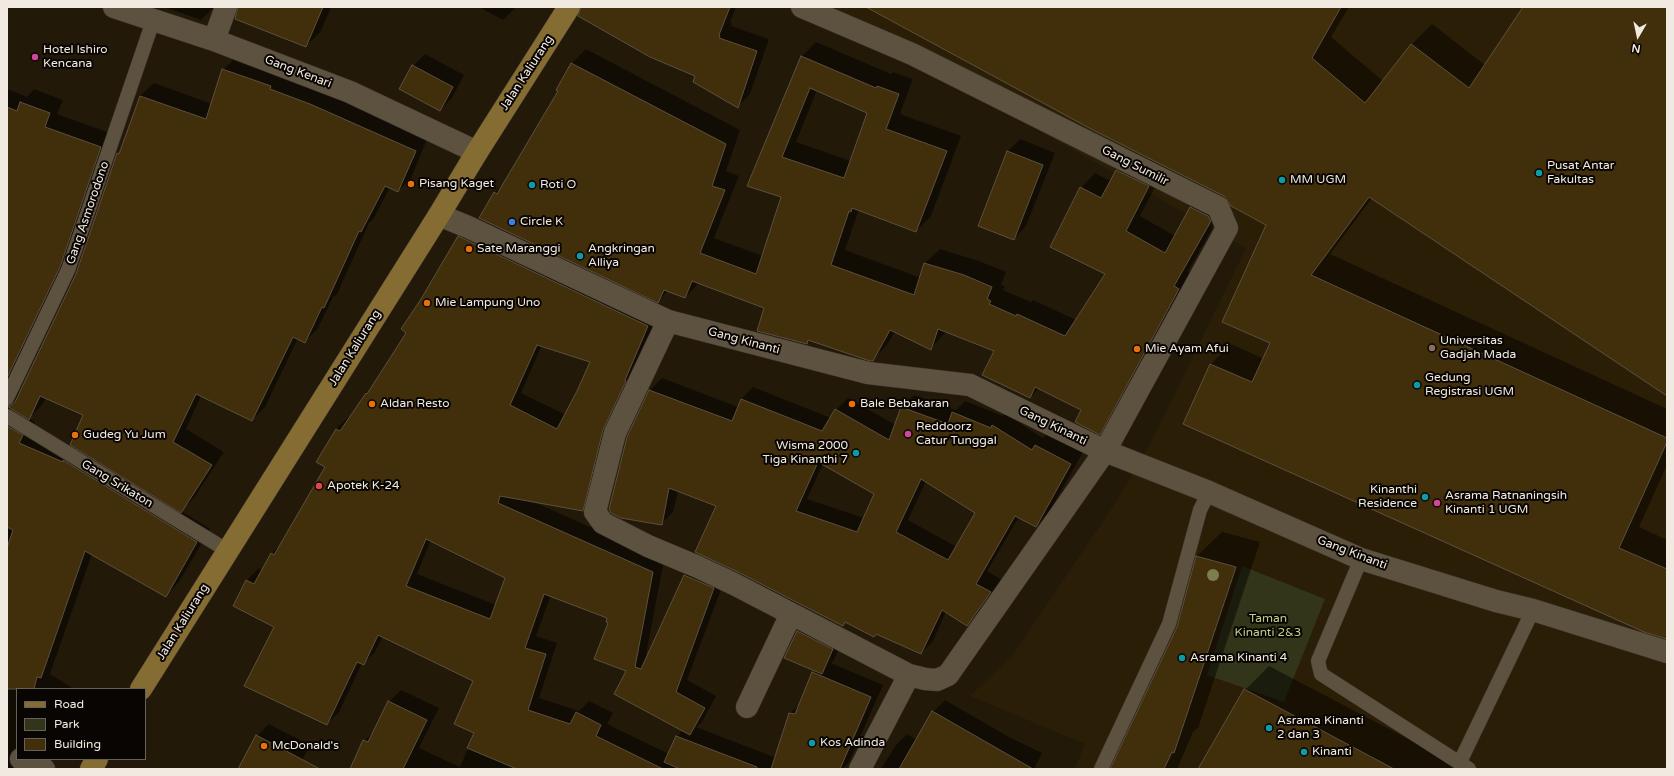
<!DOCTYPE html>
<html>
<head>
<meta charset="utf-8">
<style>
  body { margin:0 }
  #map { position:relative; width:1674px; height:776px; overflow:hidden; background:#231909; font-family:"Varela Round",sans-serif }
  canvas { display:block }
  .frame { position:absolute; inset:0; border:8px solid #f1eae0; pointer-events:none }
  .legend { position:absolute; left:16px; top:688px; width:130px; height:72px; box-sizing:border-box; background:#090502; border:1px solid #66615b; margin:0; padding:5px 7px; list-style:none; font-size:12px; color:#f1eae0 }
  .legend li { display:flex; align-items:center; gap:8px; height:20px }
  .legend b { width:20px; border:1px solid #66615b }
  .north { position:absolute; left:1618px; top:16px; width:40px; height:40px; -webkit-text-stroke:3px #090502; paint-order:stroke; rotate:189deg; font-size:11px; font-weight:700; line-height:16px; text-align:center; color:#f1eae0 }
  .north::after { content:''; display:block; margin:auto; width:14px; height:18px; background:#f1eae0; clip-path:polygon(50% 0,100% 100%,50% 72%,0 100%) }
</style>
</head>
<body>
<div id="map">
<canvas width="1674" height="776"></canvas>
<div class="frame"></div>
<ul class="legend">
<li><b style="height:5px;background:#856c32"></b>Road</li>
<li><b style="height:11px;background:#32351a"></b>Park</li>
<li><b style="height:11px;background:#412e0b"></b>Building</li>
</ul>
<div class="north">N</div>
</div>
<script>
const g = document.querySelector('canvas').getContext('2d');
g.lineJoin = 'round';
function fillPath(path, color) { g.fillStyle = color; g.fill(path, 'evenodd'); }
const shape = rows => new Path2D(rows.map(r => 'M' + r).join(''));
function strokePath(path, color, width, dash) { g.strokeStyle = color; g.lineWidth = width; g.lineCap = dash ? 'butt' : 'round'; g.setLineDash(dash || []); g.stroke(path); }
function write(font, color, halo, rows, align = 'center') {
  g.font = font + ' "Varela Round",sans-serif'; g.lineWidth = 4; g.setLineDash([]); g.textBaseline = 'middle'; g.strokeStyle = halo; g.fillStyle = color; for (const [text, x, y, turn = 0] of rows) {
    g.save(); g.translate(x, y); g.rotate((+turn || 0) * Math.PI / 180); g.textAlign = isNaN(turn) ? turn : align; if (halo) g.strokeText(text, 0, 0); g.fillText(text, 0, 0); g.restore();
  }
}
fillPath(shape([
  [822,7,1667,7,1667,769,1075,769,1085,744,970,696,1012,656,1114,505,1148,448,1246,248]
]), '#2b1e07');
fillPath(shape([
  [1242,566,1325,599,1284,702,1207,675]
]), '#32351a');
fillPath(shape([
  [164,7,214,7,201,20],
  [239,7,331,7,321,31,306,46],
  [479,7,516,7,503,20],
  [593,7,736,7,730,23,732,23,731,26,769,39,750,94,738,106,696,76],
  [869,7,1349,7,1331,37,1383,81,1412,44,1432,24,1485,65,1524,7,1667,7,1667,394,1372,198,1330,254,1667,409,1667,465,1639,527,1667,540,1667,632,1184,424,1211,364,1231,344,1264,359,1271,343,1267,225,1224,195],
  [816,42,891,74,893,72,913,79,900,114,961,136,931,216,916,231,859,209,845,250,921,278,925,263,940,249,979,261,1006,272,1001,285,1005,286,1003,290,1031,302,1033,300,1076,320,1107,274,1081,188,1095,173,1111,181,1117,171,1132,156,1163,172,1140,216,1175,236,1191,208,1206,193,1225,206,1188,271,1193,274,1114,419,1100,433,1083,410,1039,388,1030,397,995,351,946,332,931,348,895,331,887,345,872,360,810,340,807,343,766,307,699,283,685,297,669,290,658,301,480,218,495,192,506,182,560,91,572,63,586,49,740,130,726,171,739,176,714,238,763,256,783,196,748,185,801,57],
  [817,90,869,113,851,161,796,142],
  [425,54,464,75,452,98,440,110,413,66],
  [236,57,324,91,428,137,411,178,398,191,390,187,374,218,369,223,337,294,333,297,318,328,305,342,298,338,265,407,252,420,201,396,186,429,224,452,194,498,181,511,210,529,179,582,166,596,92,554,50,674,74,689,17,689,17,759,25,769,7,769,7,89,27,97,34,89,63,100,57,114,113,134,73,253,13,389,20,393,77,274,118,154,121,151,140,96,154,83,212,104,223,70],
  [46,398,84,414,79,450,32,430,35,422,29,418,42,405],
  [1020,139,1055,153,1026,226,1014,239,979,225,1008,151],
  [471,225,660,313,594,498,582,510,534,502,664,560,646,655,649,655,685,575,697,563,726,576,687,680,716,696,702,722,696,727,774,757,777,754,790,713,801,703,813,673,816,670,798,631,810,619,844,637,834,660,831,663,883,685,849,762,842,769,351,769,364,741,376,729,389,702,401,690,439,708,419,748,460,767,475,732,474,681,383,636,375,652,363,664,362,663,339,712,327,724,276,626,234,605,247,580,259,568,262,570,271,554,283,542,326,467,336,429,348,417,350,418,366,393,372,388,407,332,459,237],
  [542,345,591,361,566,415,521,393],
  [431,540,506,577,496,605,417,574],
  [551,595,609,618,628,671,683,730,677,736,669,754,607,724,613,713,589,701,579,711,539,698,557,643,536,636],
  [662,378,738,407,741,399,753,387,831,418,836,410,848,398,896,425,902,407,914,395,956,410,965,401,1003,416,1005,414,1043,438,1048,433,1083,452,1048,514,1036,526,1019,517,987,571,1002,580,979,612,967,624,946,612,933,641,921,653,877,633,846,622,843,625,717,505,678,491,673,512,661,524,628,438,650,390],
  [823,464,875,494,864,518,807,499],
  [926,481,976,513,957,547,908,520],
  [1222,532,1260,542,1198,728,1193,732,1177,769,1110,769,1178,628,1197,556],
  [1269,666,1465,769,1205,769,1245,690],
  [945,700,1009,737,1042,753,1034,769,881,769,896,745,907,734,917,740,933,712],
  [269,724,310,745,300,764,309,769,239,769,257,736]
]), '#0007');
const building = shape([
  [238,7,323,7,306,47,235,19,238,7],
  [581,7,730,7,719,35,720,36,719,38,757,51,738,108,693,82,695,76,650,57,578,16,581,7],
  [866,7,1341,7,1312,58,1365,103,1411,44,1469,88,1523,7,1667,7,1667,396,1369,197,1311,275,1667,438,1667,442,1619,548,1667,569,1667,639,1644,632,1183,424,1210,364,1252,382,1270,343,1222,322,1266,225,1231,206,1224,196,1091,129,866,7],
  [801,56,876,88,877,86,899,94,886,129,947,151,916,232,852,208,851,212,849,211,831,265,914,295,924,263,964,275,992,287,987,299,991,301,989,304,1016,316,1017,314,1065,336,1105,274,1050,247,1080,187,1101,198,1116,170,1149,186,1126,231,1165,253,1190,207,1208,216,1211,221,1174,286,1179,289,1100,435,1075,422,1081,410,1035,387,1030,398,982,375,994,351,938,329,931,350,890,330,873,361,870,361,808,340,807,344,757,331,764,308,692,281,685,298,664,290,658,303,479,218,494,192,497,194,558,91,556,90,571,63,726,144,712,186,725,190,700,253,756,274,781,197,747,186,801,56],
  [810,88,867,113,844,178,782,157,810,88],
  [412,65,453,87,440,111,399,89,412,65],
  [222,69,271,86,270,89,310,104,416,151,398,192,385,186,361,232,359,231,324,308,322,307,305,343,293,337,252,421,196,394,173,442,212,465,181,513,70,445,83,415,40,396,29,420,7,406,11,405,15,402,76,274,117,153,119,154,140,96,206,119,222,69],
  [20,102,50,113,45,127,101,147,60,267,7,378,7,107,17,111,20,102],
  [1007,151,1043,165,1014,240,978,226,1007,151],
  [458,236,648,326,625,380,626,381,603,430,583,511,500,496,498,503,653,572,635,667,641,669,684,575,714,588,676,692,705,708,690,735,614,694,626,671,594,659,608,623,606,622,607,618,544,594,525,648,546,654,528,710,570,724,576,712,601,725,596,736,663,769,517,769,467,748,474,733,454,724,473,681,378,635,364,665,357,662,327,725,244,686,274,627,233,606,246,580,254,584,271,553,274,555,325,467,316,462,336,429,340,431,366,393,367,394,406,333,401,329,421,299,458,236],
  [537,345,590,362,577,391,557,429,510,405,537,345],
  [426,539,505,578,490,619,406,586,426,539],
  [649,390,732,421,741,399,822,431,835,409,889,440,901,407,948,424,952,412,991,428,992,425,1032,450,1035,445,1071,464,1036,527,1015,516,976,584,991,592,967,626,942,610,921,654,876,634,874,637,845,622,843,626,740,573,695,552,716,506,669,488,662,525,621,518,611,513,609,509,627,437,649,390],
  [818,462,874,494,857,532,796,511,818,462],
  [921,479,975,513,948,560,896,532,921,479],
  [7,426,23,435,19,443,63,462,63,460,197,542,166,597,85,551,41,678,37,677,34,689,7,689,7,548,13,530,7,527,7,426],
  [1196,556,1236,567,1174,753,1172,752,1164,769,1110,769,1177,627,1196,556],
  [797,631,833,649,822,674,784,658,797,631],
  [812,672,871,697,840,769,771,769,789,713,795,714,812,672],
  [1244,689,1394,769,1198,769,1244,689],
  [388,701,427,720,403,769,350,769,363,740,368,742,388,701],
  [932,711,1033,769,899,769,932,711],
  [256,735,320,769,238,769,256,735],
  [676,736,757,767,757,769,680,769,664,762,676,736]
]);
fillPath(building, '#412e0b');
strokePath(building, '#5c503f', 1);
const lane = shape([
  [7,398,68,270,153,21],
  [7,416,228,551],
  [1361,559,1318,661,1321,674,1469,769],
  [1460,762,1533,610],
  [1101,769,1169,624,1200,510,1209,492]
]);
const street = shape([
  [114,7,214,40,350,92,477,152],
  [214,40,226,7],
  [439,215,468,227,668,321,868,373,970,385,1105,451,1209,492,1361,559,1496,601,1533,610,1667,652],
  [668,321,615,433,595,512,603,523,648,546,698,567,734,584,909,675,925,679,937,680,948,675,1105,451,1227,228,1218,207,912,54,802,7],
  [747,707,791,614],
  [21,759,44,769],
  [860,769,909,675]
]);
const primary = shape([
  [141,689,439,215,477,152,569,7],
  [91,769,97,759]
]);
strokePath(lane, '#3a322d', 15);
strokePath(street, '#3a322d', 23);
strokePath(primary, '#3a322d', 23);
strokePath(lane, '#5d5240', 14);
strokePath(street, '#5d5240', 22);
strokePath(primary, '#856c32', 22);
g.fillStyle = '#7c7d51';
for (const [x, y] of [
  [1213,575]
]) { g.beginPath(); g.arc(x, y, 6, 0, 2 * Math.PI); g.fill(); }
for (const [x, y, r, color] of [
  [35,57,4,"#d1479c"],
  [1539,173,4,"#0f9aa8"],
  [1282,180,4,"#0f9aa8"],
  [411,184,4,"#e8710a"],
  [532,185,4,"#0f9aa8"],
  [512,222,4,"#3f7fe0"],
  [469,249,4,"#e8710a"],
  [580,256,4,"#0f9aa8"],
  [427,303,4,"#e8710a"],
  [1432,348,4,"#8d6e63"],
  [1137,349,4,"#e8710a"],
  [1417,385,4,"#0f9aa8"],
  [372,404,4,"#e8710a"],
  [852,404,4,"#e8710a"],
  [908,434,4,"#d1479c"],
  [75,435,4,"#e8710a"],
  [856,453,4,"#0f9aa8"],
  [319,486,4,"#e0444e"],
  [1425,497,4,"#0f9aa8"],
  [1437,503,4,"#d1479c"],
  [1182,658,4,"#0f9aa8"],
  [1269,728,4,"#0f9aa8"],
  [812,743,4,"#0f9aa8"],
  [264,746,4,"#e8710a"],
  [1304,752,4,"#0f9aa8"]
]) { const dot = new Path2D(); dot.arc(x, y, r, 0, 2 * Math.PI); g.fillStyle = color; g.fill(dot); strokePath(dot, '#090502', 1.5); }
write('12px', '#f1eae0', '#090502', [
  ["Hotel Ishiro",43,50],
  ["Kencana",43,64],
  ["Pusat Antar",1547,166],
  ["Fakultas",1547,180],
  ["MM UGM",1290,180],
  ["Pisang Kaget",419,184],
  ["Roti O",540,185],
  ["Circle K",520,222],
  ["Sate Maranggi",477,249],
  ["Angkringan",588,249],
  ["Alliya",588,263],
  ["Mie Lampung Uno",435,303],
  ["Universitas",1440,341],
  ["Gadjah Mada",1440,355],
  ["Mie Ayam Afui",1145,349],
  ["Gedung",1425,378],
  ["Registrasi UGM",1425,392],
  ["Aldan Resto",380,404],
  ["Bale Bebakaran",860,404],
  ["Reddoorz",916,427],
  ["Catur Tunggal",916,441],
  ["Gudeg Yu Jum",83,435],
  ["Wisma 2000",848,446,"right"],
  ["Tiga Kinanthi 7",848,460,"right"],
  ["Apotek K-24",327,486],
  ["Kinanthi",1417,490,"right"],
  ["Residence",1417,504,"right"],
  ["Asrama Ratnaningsih",1445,496],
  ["Kinanti 1 UGM",1445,510],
  ["Asrama Kinanti 4",1190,658],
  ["Asrama Kinanti",1277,721],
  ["2 dan 3",1277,735],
  ["Kos Adinda",820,743],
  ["McDonald's",272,746],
  ["Kinanti",1312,752]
], 'left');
write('12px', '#f1eae0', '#090502', [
  ["Gang Kenari",298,72,21],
  ["Jalan Kaliurang",527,73,-57],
  ["Gang Sumilir",1135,166,27],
  ["Gang Asmorodono",88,213,-71],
  ["Gang Kinanti",744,341,15],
  ["Jalan Kaliurang",355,348,-58],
  ["Gang Kinanti",1053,426,26],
  ["Gang Srikaton",117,484,31],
  ["Gang Kinanti",1352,553,21],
  ["Jalan Kaliurang",183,622,-58]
]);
write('12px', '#c4ce8c', '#090502', [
  ["Taman",1268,619],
  ["Kinanti 2&3",1268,633]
]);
</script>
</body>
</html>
